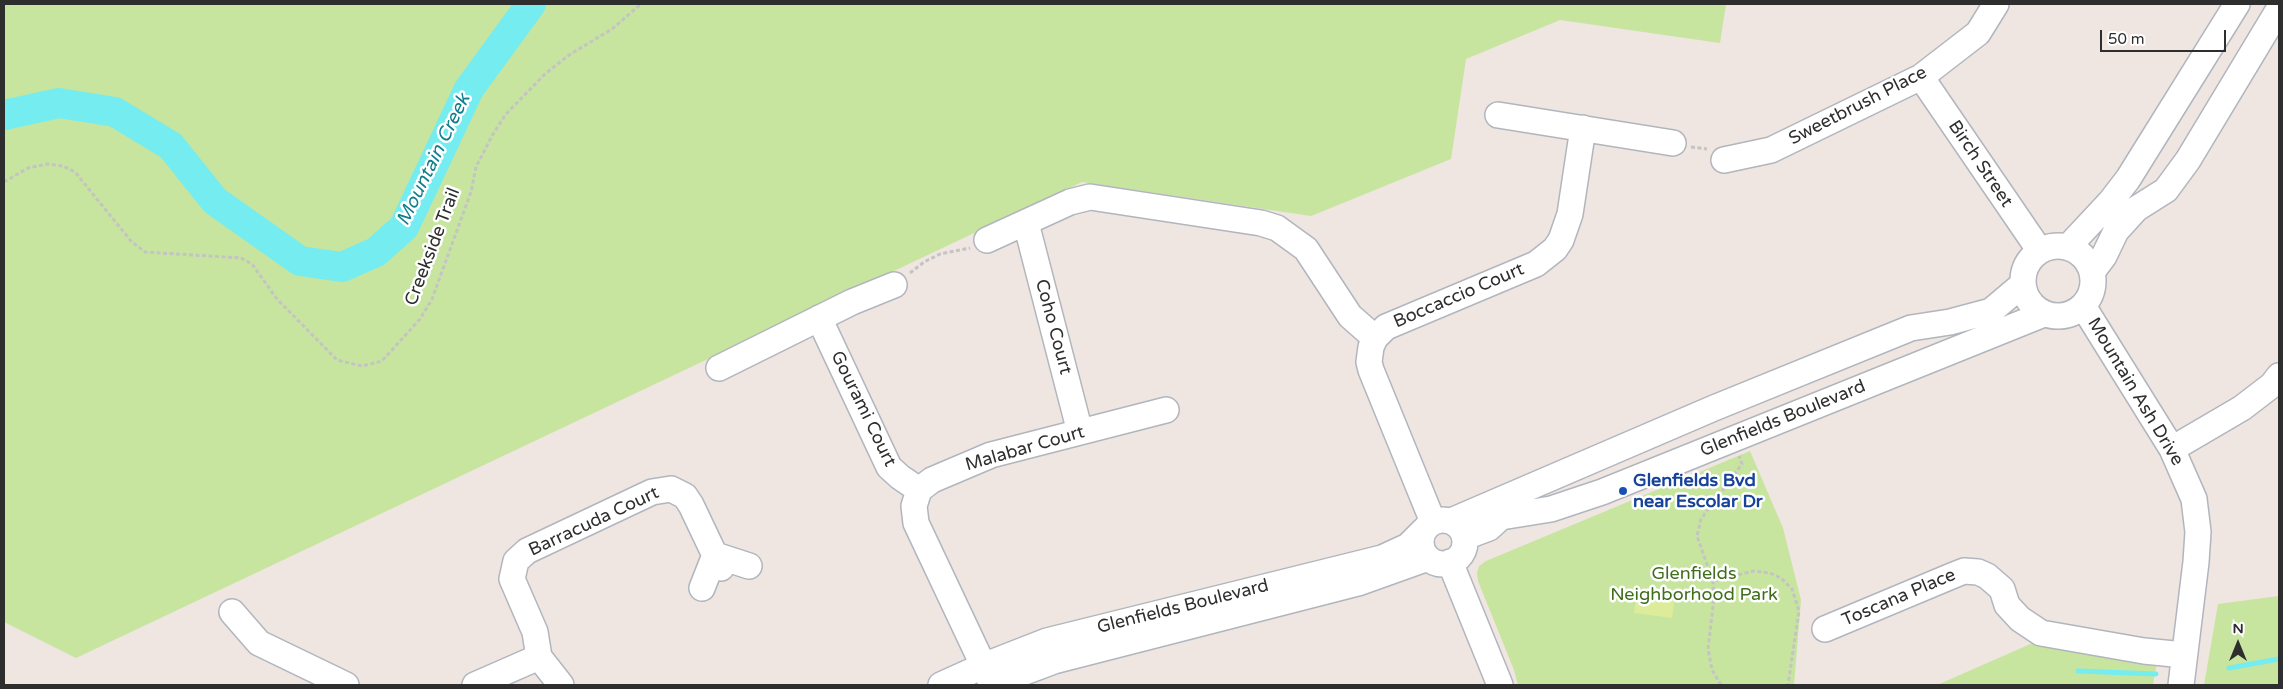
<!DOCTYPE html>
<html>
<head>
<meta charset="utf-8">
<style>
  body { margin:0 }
  #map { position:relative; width:2283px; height:689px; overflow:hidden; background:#efe5e1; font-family:"Varela Round",sans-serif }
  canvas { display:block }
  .frame { position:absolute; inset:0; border:5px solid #2e2e2e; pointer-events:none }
  .north { position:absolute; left:2213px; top:619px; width:50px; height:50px; -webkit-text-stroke:4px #fff; paint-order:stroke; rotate:0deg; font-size:14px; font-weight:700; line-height:20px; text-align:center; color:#2e2e2e }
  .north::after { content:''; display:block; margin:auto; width:18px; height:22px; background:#2e2e2e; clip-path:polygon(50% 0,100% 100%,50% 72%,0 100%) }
  .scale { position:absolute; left:2100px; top:30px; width:126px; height:22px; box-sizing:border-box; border:2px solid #2e2e2e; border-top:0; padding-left:6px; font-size:15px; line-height:18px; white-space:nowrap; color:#2e2e2e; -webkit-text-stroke:4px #fff; paint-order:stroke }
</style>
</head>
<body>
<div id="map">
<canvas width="2283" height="689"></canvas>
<div class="frame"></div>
<div class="north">N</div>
<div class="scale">50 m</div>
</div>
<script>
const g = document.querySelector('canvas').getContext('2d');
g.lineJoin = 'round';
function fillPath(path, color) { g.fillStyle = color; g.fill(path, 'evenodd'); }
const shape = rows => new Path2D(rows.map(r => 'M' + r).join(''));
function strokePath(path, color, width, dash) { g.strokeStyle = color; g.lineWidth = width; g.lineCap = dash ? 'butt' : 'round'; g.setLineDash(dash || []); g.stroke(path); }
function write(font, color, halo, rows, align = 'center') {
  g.font = font + ' "Varela Round",sans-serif'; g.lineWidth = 5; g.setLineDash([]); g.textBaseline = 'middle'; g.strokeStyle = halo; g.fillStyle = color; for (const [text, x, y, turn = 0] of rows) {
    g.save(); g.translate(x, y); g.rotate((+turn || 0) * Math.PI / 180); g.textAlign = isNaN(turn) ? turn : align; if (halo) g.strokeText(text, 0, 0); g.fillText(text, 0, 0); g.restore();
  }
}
fillPath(shape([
  [4,4,1726,4,1720,43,1560,20,1466,59,1451,159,1311,216,1082,182,76,658,4,622],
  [1750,451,1783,528,1801,600,1794,685,1518,685,1514,670,1478,581,1477,573,1479,566,1486,561],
  [2279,596,2279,685,2204,685,2218,604],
  [2035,642,2157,661,2153,685,1937,685]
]), '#c7e59e');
fillPath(shape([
  [1637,590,1675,595,1672,618,1634,613]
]), '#dcec9a');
strokePath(shape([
  [2229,668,2279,659],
  [2078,671,2156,674]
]), '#75ecf0', 5);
strokePath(shape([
  [4,115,59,103,115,112,171,146,215,201,300,261,342,267,376,252,404,227,469,89,531,4]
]), '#75ecf0', 30);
const minor = shape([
  [1921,77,2040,251],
  [1498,115,1673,143],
  [1724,160,1771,150,1921,77,1978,33,1996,4],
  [1026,223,1080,432],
  [987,240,1070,202,1090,197,1261,223,1277,228,1306,249,1350,316,1375,338],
  '2023 281a35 35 0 1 1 70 0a35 35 0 1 1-70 0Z',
  [2068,247,2111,201,2128,179,2237,4],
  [2092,272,2104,256,2116,231,2136,209,2166,190,2188,160,2279,9],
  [2083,306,2172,449,2194,499,2198,532,2196,562,2181,685],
  [819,318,889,467,900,477,919,490],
  [719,368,852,302,894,285],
  [2172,449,2242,408,2272,385,2279,376],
  '1421 542a22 22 0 1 1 44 0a22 22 0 1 1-44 0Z',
  [1451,521,1714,408,1911,328,1950,322,1991,311,2023,284],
  [1433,522,1371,370,1369,362,1371,347,1375,338,1386,327,1536,264,1555,249,1561,240,1570,214,1583,128],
  [1465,537,1489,528,1501,517,1551,509,1602,492,2044,314],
  [1450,562,1500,685],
  [702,588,715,555,749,566],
  [232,612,259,643,346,685],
  [1825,629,1954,575,1964,571,1978,572,1987,576,2002,589,2007,605,2020,619,2041,633,2144,651,2184,655],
  [992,684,916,523,914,506,919,490,932,480,991,455,1166,410],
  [475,685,539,657],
  [561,685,539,657,535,632,512,579,516,561,527,551,652,492,671,489,685,496,691,505,721,568],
  [941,685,983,666,1047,641,1382,558,1408,546,1423,531],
  [990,685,1054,661,1358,583,1428,558]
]);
strokePath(minor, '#b1b6be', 28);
strokePath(shape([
  [1691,147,1707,149],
  [4,182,28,168,48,164,63,166,75,172,131,241,145,252,241,258,252,264,277,299,337,360,362,366,382,361,420,319,432,299,471,192,476,167,493,134,506,114,545,74,569,55,612,29,641,4],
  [910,273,924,262,940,254,970,248],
  [1713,581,1754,571,1770,573,1781,578,1792,589,1799,611,1788,685],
  [1721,685,1712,670,1708,649,1714,598,1713,581,1697,536,1701,519,1742,464,1739,456]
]), '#c4c4c4', 3, [4, 2.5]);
strokePath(minor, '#fff', 25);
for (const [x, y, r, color] of [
  [1623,491,5,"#1a4fb4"]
]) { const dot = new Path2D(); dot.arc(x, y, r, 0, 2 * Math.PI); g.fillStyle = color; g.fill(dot); strokePath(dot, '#fff', 2); }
write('18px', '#2e2e2e', '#fff', [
  ["Sweetbrush Place",1858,106,-27],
  ["Birch Street",1980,164,56],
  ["Creekside Trail",433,247,-69],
  ["Boccaccio Court",1459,296,-23],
  ["Coho Court",1053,327,75],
  ["Mountain Ash Drive",2135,392,59],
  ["Gourami Court",863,409,64],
  ["Glenfields Boulevard",1783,419,-22],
  ["Malabar Court",1025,449,-16],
  ["Barracuda Court",594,522,-25],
  ["Toscana Place",1899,598,-23],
  ["Glenfields Boulevard",1183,607,-14]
]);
write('bold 18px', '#164399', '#fff', [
  ["Glenfields Bvd",1633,481],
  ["near Escolar Dr",1633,502]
], 'left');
write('18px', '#3f6e1b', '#fff', [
  ["Glenfields",1694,574],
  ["Neighborhood Park",1694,595]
]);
write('italic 19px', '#0e7f8c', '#fff', [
  ["Mountain Creek",434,160,-64]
]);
</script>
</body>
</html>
